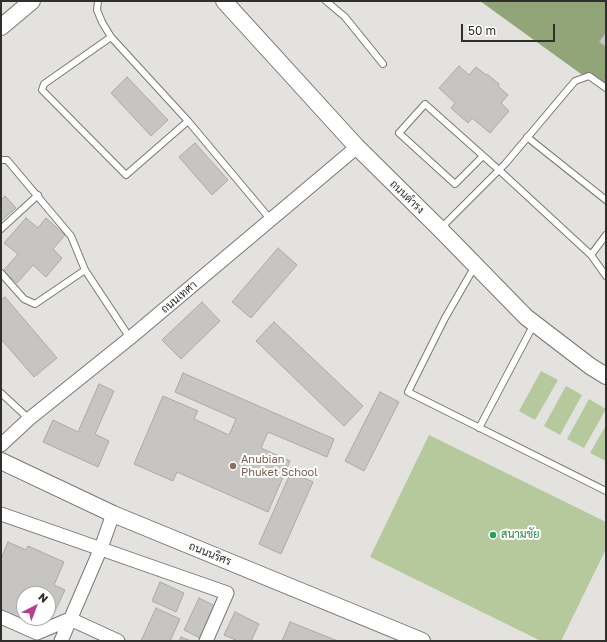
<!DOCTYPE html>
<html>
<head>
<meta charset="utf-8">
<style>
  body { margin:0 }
  #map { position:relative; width:607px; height:642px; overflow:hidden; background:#e4e2df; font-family:"Golos Text",sans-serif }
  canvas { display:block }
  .frame { position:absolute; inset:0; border:2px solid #302f2e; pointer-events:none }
  .north { position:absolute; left:16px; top:586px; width:40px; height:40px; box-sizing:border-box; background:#fff; border:1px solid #acacab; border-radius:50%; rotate:42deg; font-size:11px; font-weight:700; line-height:16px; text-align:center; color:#302f2e }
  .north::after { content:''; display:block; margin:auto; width:14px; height:18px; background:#b83d8f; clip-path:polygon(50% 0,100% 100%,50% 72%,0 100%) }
  .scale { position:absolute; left:461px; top:24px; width:94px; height:18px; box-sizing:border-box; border:2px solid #302f2e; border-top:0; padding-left:5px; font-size:12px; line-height:14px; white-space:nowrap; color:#302f2e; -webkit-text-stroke:3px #fff; paint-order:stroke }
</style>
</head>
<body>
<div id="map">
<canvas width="607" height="642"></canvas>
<div class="frame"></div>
<div class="north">N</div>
<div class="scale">50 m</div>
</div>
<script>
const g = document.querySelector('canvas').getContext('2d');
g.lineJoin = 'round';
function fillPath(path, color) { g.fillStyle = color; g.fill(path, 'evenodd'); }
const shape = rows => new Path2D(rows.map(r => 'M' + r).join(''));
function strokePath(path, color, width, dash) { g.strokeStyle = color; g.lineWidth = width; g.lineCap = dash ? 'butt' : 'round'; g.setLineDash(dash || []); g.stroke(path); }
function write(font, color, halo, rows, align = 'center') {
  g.font = font + ' "Golos Text",Sarabun,sans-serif'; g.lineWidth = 4; g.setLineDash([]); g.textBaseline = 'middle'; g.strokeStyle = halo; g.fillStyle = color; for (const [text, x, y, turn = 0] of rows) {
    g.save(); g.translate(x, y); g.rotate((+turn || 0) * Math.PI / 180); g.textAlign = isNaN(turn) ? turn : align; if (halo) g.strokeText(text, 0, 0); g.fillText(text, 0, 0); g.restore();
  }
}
fillPath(shape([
  [541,371,558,380,535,420,519,411],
  [566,386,582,395,560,435,544,426],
  [589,399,606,409,584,448,567,439],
  [606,425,606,461,590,453],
  [429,435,606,522,606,549,561,641,541,641,370,557]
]), '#b5c99c');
fillPath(shape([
  [480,1,606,1,606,92]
]), '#91a578');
const building = shape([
  [606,32,606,47,599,42,606,32],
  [459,66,469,75,476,67,486,75,487,74,499,84,498,86,508,95,501,103,509,111,490,133,472,118,468,123,451,108,455,103,439,88,459,66],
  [127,77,168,120,151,136,111,93,127,77],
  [195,143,228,180,212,195,179,157,195,143],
  [5,196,16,208,1,221,1,200,5,196],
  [26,218,38,228,46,218,65,235,53,249,62,258,46,277,33,265,17,283,3,271,18,254,4,243,26,218],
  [278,248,297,265,251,318,232,302,278,248],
  [5,297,57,358,34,377,1,339,1,300,5,297],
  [202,302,220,321,181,359,162,340,202,302],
  [274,322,363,406,344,426,256,341,274,322],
  [183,373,334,439,327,457,268,432,261,448,290,461,268,512,177,472,173,481,134,464,163,396,198,411,194,419,229,435,236,419,175,392,183,373],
  [99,384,114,391,95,434,109,441,98,467,43,442,53,420,78,432,99,384],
  [380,392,399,402,364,471,345,461,380,392],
  [291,472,313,482,281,554,259,544,291,472],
  [8,542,26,550,28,546,64,562,54,585,65,590,48,626,40,623,37,631,1,615,1,559,8,542],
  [24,594,48,594,48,618,24,618,24,594],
  [160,582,184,593,176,612,152,601,160,582],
  [199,598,217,607,202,639,184,630,199,598],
  [156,608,180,619,170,641,141,641,156,608],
  [235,612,259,624,251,641,238,641,224,635,235,612],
  [290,622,338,641,282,641,290,622],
  [181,637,191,641,179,641,181,637]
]);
fillPath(building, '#c6c5c2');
strokePath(building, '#aba9a6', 1);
const service = shape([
  [98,1,97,10,102,22,111,37,188,121,271,220],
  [326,1,345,17,383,64],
  [111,37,44,84,42,90,126,175,188,121],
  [527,137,606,200],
  [483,156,455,184,399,133,425,104,499,170,591,255],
  [1,160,7,160,71,236,85,270,130,338],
  [1,229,38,195],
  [440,229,505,164,575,81,589,76,606,88],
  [606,235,591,255,606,276],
  [475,266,445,318,408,392,606,491],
  [1,273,24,299,35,304,85,270],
  [1,393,29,419],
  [479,428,534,324]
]);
const minor = shape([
  [1,445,29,419,130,338,357,147],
  [1,514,227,593,206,641],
  [1,617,37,633,70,619,118,641],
  [61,641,101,548,113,514]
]);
const tertiary = shape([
  [224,1,357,147,440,229,526,317,590,366,606,376],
  [1,27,32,1],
  [1,461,113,514,422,641]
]);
strokePath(service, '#797775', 8);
strokePath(minor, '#797775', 15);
strokePath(tertiary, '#797775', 18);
strokePath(service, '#fff', 6);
strokePath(minor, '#fff', 13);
strokePath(tertiary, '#fff', 16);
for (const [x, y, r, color] of [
  [233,466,4,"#8d6e63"],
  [493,535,4,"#2e9e5b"]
]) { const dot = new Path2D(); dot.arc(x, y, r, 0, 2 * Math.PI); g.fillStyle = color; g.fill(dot); strokePath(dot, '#fff', 1.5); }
write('11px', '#302f2e', '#fff', [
  ["ถนนดำรง",407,197,44],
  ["ถนนเทศา",179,297,-40],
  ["ถนนนริศร",210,554,22]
]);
write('11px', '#785e54', '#fff', [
  ["Anubian",241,460],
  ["Phuket School",241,473]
], 'left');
write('11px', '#27864d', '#fff', [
  ["สนามชัย",501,535]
], 'left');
</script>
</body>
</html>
